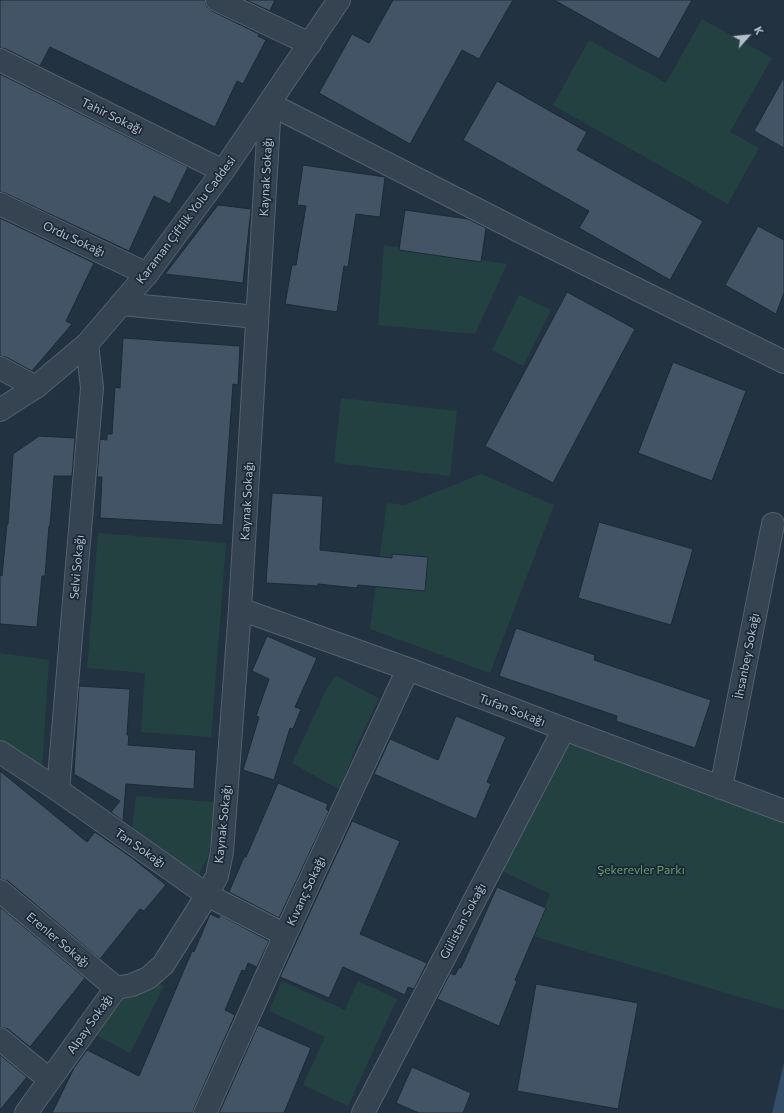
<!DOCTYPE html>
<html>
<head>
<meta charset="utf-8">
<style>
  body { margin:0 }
  #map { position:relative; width:784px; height:1113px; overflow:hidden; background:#223241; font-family:Commissioner,sans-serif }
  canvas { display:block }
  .north { position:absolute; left:728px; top:16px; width:40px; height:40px; -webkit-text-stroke:3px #1b2836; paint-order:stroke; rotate:63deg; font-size:11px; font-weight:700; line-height:16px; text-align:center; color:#b3becb }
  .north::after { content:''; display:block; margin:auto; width:14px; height:18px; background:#b3becb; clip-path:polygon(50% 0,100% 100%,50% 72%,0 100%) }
</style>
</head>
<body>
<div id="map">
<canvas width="784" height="1113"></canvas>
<div class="north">K</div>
</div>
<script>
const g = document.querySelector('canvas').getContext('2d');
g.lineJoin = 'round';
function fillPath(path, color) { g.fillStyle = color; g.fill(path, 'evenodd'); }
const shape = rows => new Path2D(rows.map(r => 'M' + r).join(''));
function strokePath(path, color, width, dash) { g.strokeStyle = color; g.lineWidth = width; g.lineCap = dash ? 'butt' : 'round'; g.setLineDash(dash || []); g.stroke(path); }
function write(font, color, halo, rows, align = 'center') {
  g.font = font + ' Commissioner,sans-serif'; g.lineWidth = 3.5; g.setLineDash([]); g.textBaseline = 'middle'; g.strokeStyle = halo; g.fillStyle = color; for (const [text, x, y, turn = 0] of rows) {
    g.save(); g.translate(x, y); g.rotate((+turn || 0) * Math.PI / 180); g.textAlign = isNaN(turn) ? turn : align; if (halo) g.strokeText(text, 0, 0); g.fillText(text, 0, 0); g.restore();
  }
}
fillPath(shape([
  [702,19,772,58,730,132,759,148,728,204,553,105,589,40,666,83],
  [384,245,507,264,475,334,378,325],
  [519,295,551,310,523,366,492,350],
  [341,398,457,411,450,476,334,463],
  [481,474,554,505,490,673,370,629,387,503,404,505],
  [98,533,226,543,211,737,141,732,145,673,87,668],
  [0,653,49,660,42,769,0,740],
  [336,676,379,698,356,747,340,790,292,763,327,688],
  [568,742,784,822,784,1010,533,936,550,894,502,871],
  [136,796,214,802,213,835,208,857,197,878,132,830],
  [282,981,345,1010,358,981,397,999,348,1106,303,1085,325,1037,269,1011],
  [158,983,164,986,130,1053,94,1034,116,1002]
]), '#244142');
fillPath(shape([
  [784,1063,784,1113,772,1113]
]), '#344e6a');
const building = shape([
  [0,0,205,0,207,7,212,11,259,34,258,36,266,40,243,84,237,81,215,127,50,47,40,66,6,49,0,48,0,0],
  [246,0,275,0,270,11,246,0],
  [393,0,513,0,479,59,462,50,410,144,319,93,352,34,369,43,393,0],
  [554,0,692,0,659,59,554,0],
  [0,74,188,167,170,204,154,196,129,251,5,193,0,192,0,74],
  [784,77,784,148,754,131,784,77],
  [497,81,587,132,577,150,703,221,670,280,579,228,589,211,463,140,497,81],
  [303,165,385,177,380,217,356,214,348,267,344,266,337,312,285,304,292,265,296,265,306,206,297,205,303,165],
  [218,205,251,209,243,283,165,274,218,205],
  [405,210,468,219,486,228,481,262,399,250,405,210],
  [0,218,94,263,66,321,72,324,32,371,6,357,0,356,0,218],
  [758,226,784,240,784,293,776,314,725,285,758,226],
  [567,292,635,329,553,483,485,446,567,292],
  [123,338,240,346,238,385,233,384,223,525,100,518,102,477,97,477,100,439,107,440,107,434,112,434,115,387,120,388,123,338],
  [673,362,746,391,712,481,638,453,673,362],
  [39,436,75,438,72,476,54,476,50,526,49,526,45,576,42,576,37,627,0,624,0,575,2,576,7,524,8,524,13,454,39,436],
  [272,493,323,496,320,550,392,558,392,554,428,557,425,591,358,585,357,588,318,584,318,586,266,583,272,493],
  [599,522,693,549,671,625,578,598,599,522],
  [516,628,595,655,594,660,711,700,695,748,616,721,617,716,499,676,516,628],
  [267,636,317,658,295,707,301,709,293,729,290,728,274,780,243,770,259,717,256,716,269,679,252,671,267,636],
  [79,686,130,689,127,735,129,735,128,745,196,750,194,789,126,784,123,821,111,812,120,801,74,774,79,686],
  [456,716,506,737,487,782,491,784,476,819,374,774,390,739,438,760,456,716],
  [0,771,87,842,95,832,132,858,166,885,144,911,140,909,100,959,8,881,0,879,0,771],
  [278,783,328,804,326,809,329,811,279,918,229,892,244,857,246,857,278,783],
  [352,821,400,841,360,934,427,963,414,989,408,987,405,995,343,967,329,998,280,977,352,821],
  [497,887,546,908,515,980,517,981,499,1026,437,999,450,973,455,975,459,967,461,968,497,887],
  [0,907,85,978,30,1047,8,1029,0,1027,0,907],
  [210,914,219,918,220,915,269,941,257,967,248,963,245,971,242,970,225,1010,235,1015,194,1108,193,1113,52,1113,74,1068,87,1050,139,1076,192,951,194,952,210,914],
  [536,984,638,1003,618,1109,517,1091,536,984],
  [258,1025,311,1048,284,1113,219,1113,258,1025],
  [0,1055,27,1077,0,1110,0,1055],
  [412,1067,471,1093,463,1113,419,1113,396,1103,412,1067]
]);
fillPath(building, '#425465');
strokePath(building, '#1d2a38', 1);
const pedestrian = shape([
  [121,304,257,317]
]);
const minor = shape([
  [217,0,310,44],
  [0,60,223,171],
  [0,204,147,274],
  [0,368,36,387],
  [240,609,408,669,564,729,784,811],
  [0,752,58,790,207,895,285,935],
  [721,788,773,524],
  [58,790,92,388,87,344],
  [0,891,116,988],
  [0,1039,50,1080],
  [26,1113,116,988,132,985,148,978,163,965,207,895,217,876,222,852,240,609,270,104,527,235,784,362],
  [205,1113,285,935,408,669],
  [363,1113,564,729]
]);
const tertiary = shape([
  [0,410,36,387,87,344,147,274,223,171,339,0]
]);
strokePath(pedestrian, '#54616e', 24);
strokePath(minor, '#54616e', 24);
strokePath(tertiary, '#54616e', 24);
strokePath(pedestrian, '#364351', 22);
strokePath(minor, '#364351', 22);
strokePath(tertiary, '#364351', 22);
write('12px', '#b3becb', '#1b2836', [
  ["Tahir Sokağı",112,116,26],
  ["Kaynak Sokağı",266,177,-87],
  ["Karaman Çiftlik Yolu Caddesi",186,220,-53],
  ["Ordu Sokağı",74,239,25],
  ["Kaynak Sokağı",247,501,-87],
  ["Selvi Sokağı",77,567,-85],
  ["İhsanbey Sokağı",747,656,-79],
  ["Tufan Sokağı",512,710,21],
  ["Kaynak Sokağı",223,824,-84],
  ["Tan Sokağı",140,848,35],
  ["Kıvanç Sokağı",306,891,-65],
  ["Gülistan Sokağı",463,921,-62],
  ["Erenler Sokağı",58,940,40],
  ["Alpay Sokağı",90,1024,-55]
]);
write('12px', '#679f70', '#1b2836', [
  ["Şekerevler Parkı",641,870]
]);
</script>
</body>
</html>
